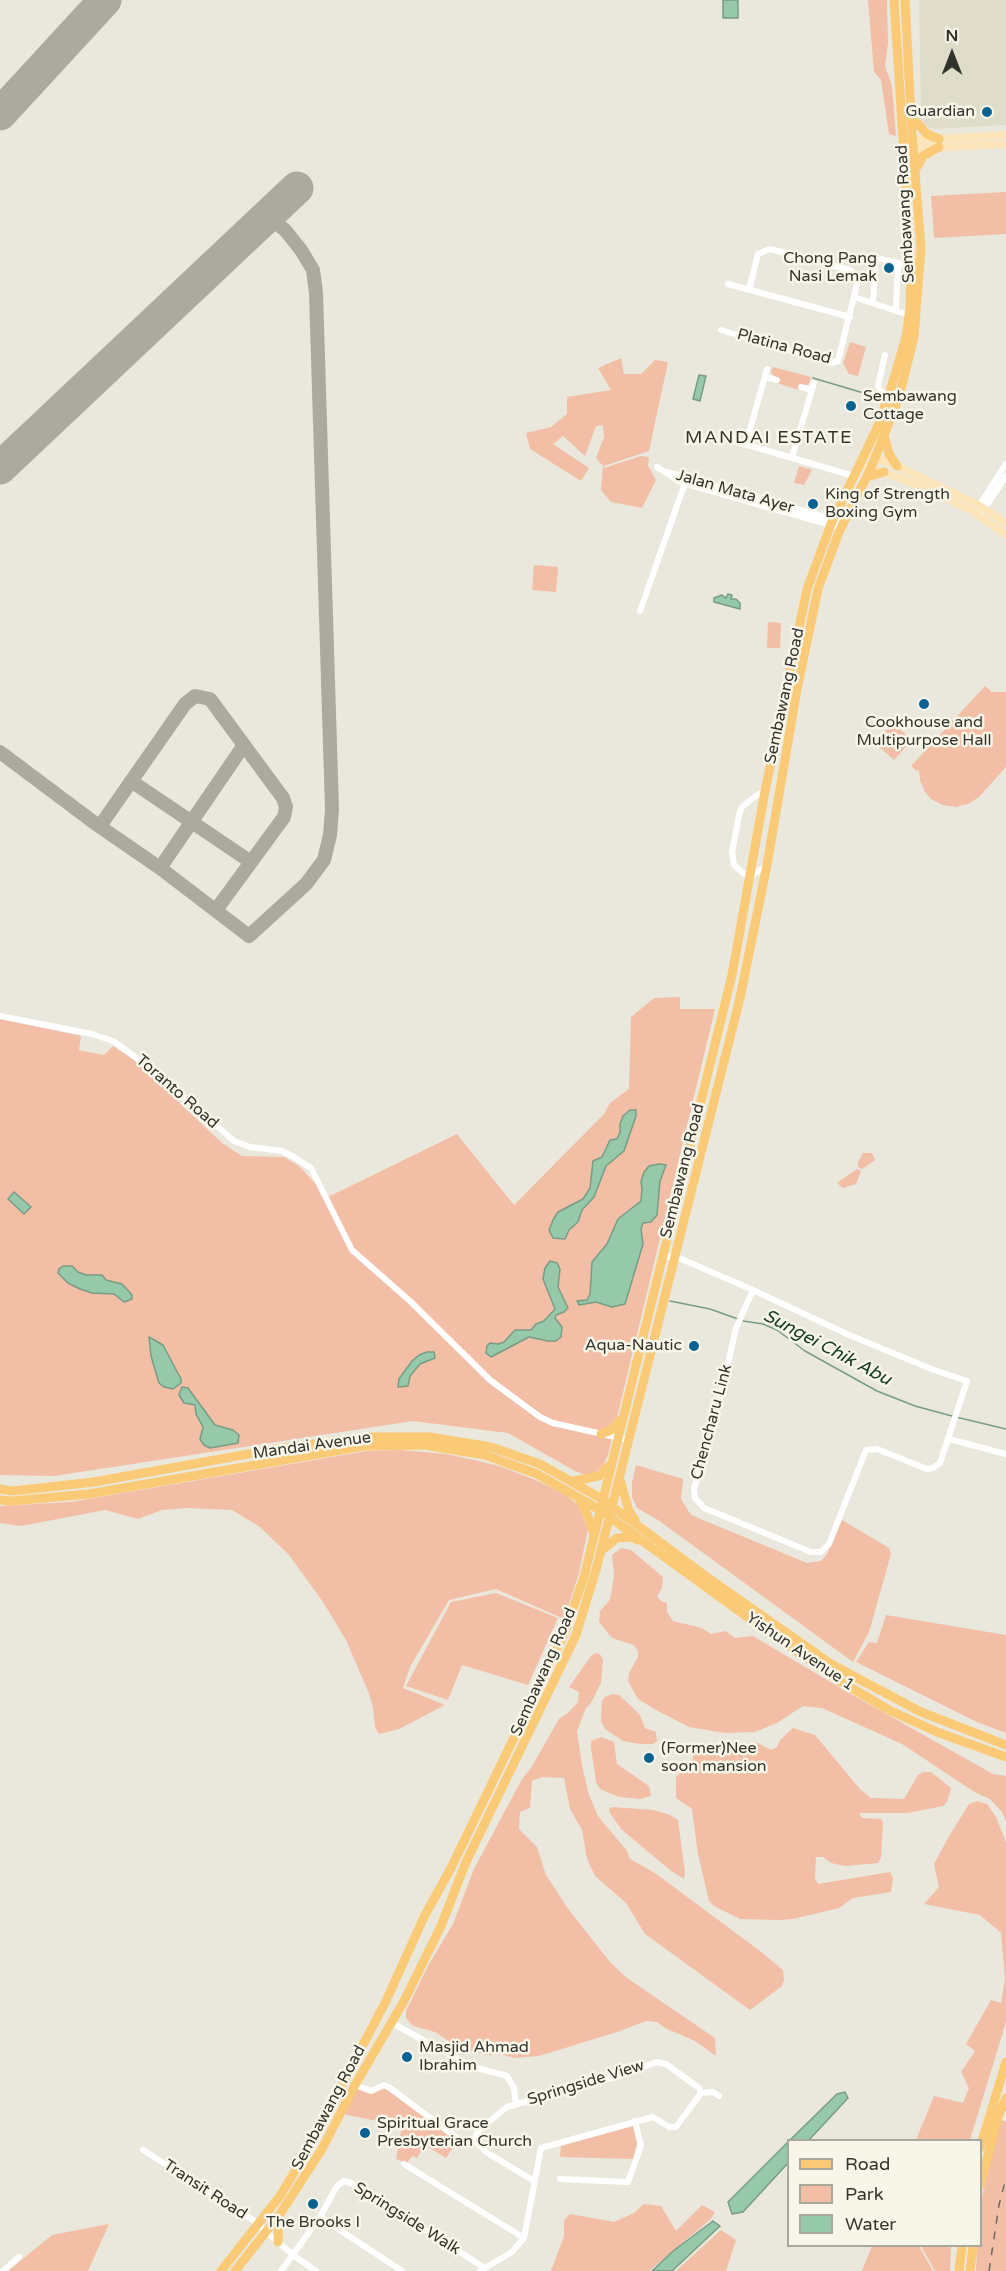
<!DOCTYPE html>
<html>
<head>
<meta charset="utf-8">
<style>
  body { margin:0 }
  #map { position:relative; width:1006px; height:2271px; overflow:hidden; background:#eae8dc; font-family:"Varela Round",sans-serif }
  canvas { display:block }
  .legend { position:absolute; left:787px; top:2139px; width:195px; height:108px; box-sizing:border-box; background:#f7f6e9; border:2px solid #a9a89f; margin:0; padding:8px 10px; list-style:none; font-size:18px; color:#34342f }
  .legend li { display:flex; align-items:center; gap:12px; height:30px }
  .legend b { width:30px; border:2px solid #a9a89f }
  .north { position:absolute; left:922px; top:24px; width:60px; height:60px; -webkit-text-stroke:4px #f7f6e9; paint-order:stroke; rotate:0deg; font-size:16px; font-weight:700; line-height:24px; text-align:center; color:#34342f }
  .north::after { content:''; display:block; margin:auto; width:21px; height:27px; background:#34342f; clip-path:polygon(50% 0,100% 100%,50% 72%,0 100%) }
</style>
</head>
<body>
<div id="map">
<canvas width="1006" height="2271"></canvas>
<ul class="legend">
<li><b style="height:8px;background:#faca76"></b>Road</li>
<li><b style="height:16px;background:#f2bea6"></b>Park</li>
<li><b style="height:16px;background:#95c9a9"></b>Water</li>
</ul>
<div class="north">N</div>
</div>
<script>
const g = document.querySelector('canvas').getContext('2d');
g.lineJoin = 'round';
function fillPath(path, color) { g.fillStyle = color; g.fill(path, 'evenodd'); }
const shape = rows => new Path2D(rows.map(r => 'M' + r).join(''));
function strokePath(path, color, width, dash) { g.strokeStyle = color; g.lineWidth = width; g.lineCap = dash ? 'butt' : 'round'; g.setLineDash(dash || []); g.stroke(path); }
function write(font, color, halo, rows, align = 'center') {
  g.font = font + ' "Varela Round",sans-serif'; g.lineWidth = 5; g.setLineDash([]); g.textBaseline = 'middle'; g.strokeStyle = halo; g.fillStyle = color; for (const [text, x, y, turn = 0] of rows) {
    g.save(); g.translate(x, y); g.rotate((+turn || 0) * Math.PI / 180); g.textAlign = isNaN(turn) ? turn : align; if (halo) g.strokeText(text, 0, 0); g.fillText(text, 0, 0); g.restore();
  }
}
fillPath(shape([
  [919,0,1006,0,1006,125,934,129,926,126,921,118]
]), '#dfddc9');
fillPath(shape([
  [868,0,887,0,888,43,885,66,892,86,896,136,889,134,881,80,874,72],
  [1006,192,1006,234,934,238,931,196],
  [850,342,866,347,858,376,849,374,843,363],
  [621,358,624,374,641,374,655,360,668,362,649,451,604,466,604,468,641,456,649,457,648,466,656,480,642,508,611,502,601,490,603,466,596,458,604,437,603,425,596,426,585,456,563,436,553,444,589,468,581,481,530,449,526,433,551,427,567,414,567,397,611,390,598,368],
  [773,367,811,377,809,383,805,386,800,384,798,390,777,383,779,378,774,377,771,372],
  [799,466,812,470,804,485,794,483],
  [534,565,558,567,556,592,532,590],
  [768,622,781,623,780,648,767,648],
  [985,686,991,691,990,692,1006,692,1006,767,979,797,968,804,956,807,943,805,931,799,925,792,920,780,919,770,917,771,911,766],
  [893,723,912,740,894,760,875,743],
  [680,997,680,1009,715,1009,608,1455,603,1466,596,1472,586,1475,575,1471,508,1433,413,1421,54,1476,0,1475,0,1019,81,1036,79,1050,104,1055,113,1046,134,1060,222,1143,242,1156,284,1157,300,1167,328,1197,457,1134,514,1205,604,1114,610,1103,629,1089,631,1017,654,998],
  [863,1153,872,1153,875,1160,862,1169,858,1167,858,1162],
  [857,1169,861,1171,856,1184,843,1188,837,1183],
  [400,1450,446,1454,474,1460,499,1466,533,1479,563,1493,578,1505,588,1529,579,1573,564,1619,496,1589,449,1600,410,1667,403,1688,445,1705,399,1729,379,1734,375,1727,373,1707,368,1691,346,1640,323,1602,289,1555,260,1527,232,1510,187,1508,162,1510,138,1519,105,1510,21,1526,0,1523,0,1506,71,1502,367,1451],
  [636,1465,683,1479,681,1499,691,1515,807,1563,821,1561,827,1554,842,1520,889,1548,891,1554,869,1632,853,1662,658,1520,637,1508,632,1497,632,1483],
  [621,1548,631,1550,663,1577,662,1588,657,1596,661,1601,667,1603,667,1612,673,1621,702,1628,711,1634,726,1631,735,1638,753,1636,849,1693,993,1774,1006,1776,1006,1821,1002,1812,990,1799,976,1793,902,1744,822,1708,803,1706,777,1723,755,1732,725,1733,689,1727,656,1710,638,1699,628,1681,629,1673,638,1657,638,1651,634,1645,612,1638,599,1622,600,1611,609,1601,611,1595,614,1575,612,1555],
  [496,1593,558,1618,528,1685,462,1665,448,1700,406,1686,451,1602],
  [886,1615,1006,1635,1006,1733,977,1722,856,1662,869,1642,877,1643],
  [596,1653,600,1654,603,1660,601,1683,591,1703,586,1708,577,1731,582,1765,589,1795,598,1816,627,1851,630,1859,655,1873,760,1951,783,1970,784,1980,782,1986,750,2010,645,1934,626,1903,595,1876,587,1859,582,1830,570,1809,564,1778,542,1777,532,1781,530,1808,520,1812,519,1829,537,1847,546,1875,569,1910,610,1962,627,1978,715,2038,716,2056,695,2041,665,2028,657,2022,646,2021,617,2032,539,2056,514,2058,501,2054,486,2055,458,2047,435,2032,413,2026,406,2018,406,2011,428,1966,453,1924,474,1869,522,1779,531,1768,559,1719,569,1712,578,1702,579,1692,569,1687,591,1656],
  [612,1694,619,1695,631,1706,640,1715,645,1728,656,1732,657,1741,653,1744,640,1744,623,1741,605,1729,601,1721,602,1701,605,1697],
  [793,1728,815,1735,860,1789,871,1798,904,1799,918,1775,924,1772,931,1772,951,1788,947,1802,943,1806,908,1813,859,1813,862,1818,881,1819,883,1822,881,1858,878,1863,845,1866,831,1863,823,1857,816,1857,815,1878,818,1884,890,1872,893,1878,891,1892,853,1898,839,1908,793,1919,779,1920,740,1919,714,1906,709,1901,698,1854,692,1809,676,1798,676,1777,692,1763,694,1751,696,1748,758,1743,771,1750,777,1747,780,1740],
  [601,1737,614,1742,617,1764,649,1786,651,1796,641,1799,619,1797,600,1789,596,1782,591,1748,591,1741],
  [977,1801,987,1804,996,1817,1006,1842,1006,2022,970,2140,916,2140,934,2096,963,2103,969,2088,961,2072,975,2051,966,2044,991,2000,1001,2003,1005,1979,1001,1933,980,1915,924,1904,939,1887,934,1864,948,1838,969,1804],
  [612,1807,654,1810,670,1815,678,1820,685,1872,684,1879,671,1871,621,1829,610,1813,609,1809],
  [355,2085,372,2093,384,2085,437,2123,456,2143,446,2158,425,2145,417,2158,412,2156,407,2163,396,2159,402,2126,343,2114],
  [1001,2120,1006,2122,1006,2271,976,2271,977,2246,980,2246,981,2201],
  [633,2126,637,2142,633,2159,560,2157,561,2146],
  [644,2204,661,2206,676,2231,702,2205,715,2212,711,2219,649,2271,551,2271,564,2236,564,2220,570,2214,614,2222,634,2213],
  [109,2224,88,2271,8,2271,52,2235],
  [721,2230,736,2240,726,2271,676,2271],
  [872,2246,919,2246,933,2271,862,2271],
  [921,2246,951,2246,950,2271,935,2271]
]), '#f2bea6');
const water = shape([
  [723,0,738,0,738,18,723,18,723,0],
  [699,375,706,376,700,401,693,399,699,375],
  [728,594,732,595,731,599,736,599,740,603,740,609,714,602,714,598,722,595,726,598,728,594],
  [630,1110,636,1110,636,1116,624,1151,606,1166,594,1197,582,1210,578,1222,569,1230,565,1239,553,1238,549,1230,553,1220,558,1212,583,1199,590,1188,593,1161,602,1157,610,1140,617,1139,620,1132,620,1124,623,1116,630,1110],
  [659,1164,666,1165,660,1181,657,1215,651,1222,643,1223,641,1229,643,1244,625,1304,612,1307,596,1302,579,1305,577,1301,587,1300,590,1294,592,1262,607,1244,618,1219,641,1201,642,1189,641,1182,644,1172,649,1166,659,1164],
  [14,1192,31,1207,24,1214,8,1199,14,1192],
  [550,1261,557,1263,560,1269,558,1287,568,1308,564,1312,556,1315,555,1318,562,1327,561,1337,556,1341,548,1341,529,1337,491,1357,486,1353,487,1346,490,1343,498,1344,504,1342,515,1330,531,1330,536,1324,544,1321,555,1309,543,1279,545,1268,550,1261],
  [63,1266,72,1266,78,1272,86,1275,102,1275,106,1280,122,1284,132,1295,132,1299,124,1302,114,1294,92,1293,80,1289,68,1283,58,1273,59,1269,63,1266],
  [149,1337,163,1345,181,1379,181,1383,173,1389,164,1387,159,1383,151,1356,149,1337],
  [427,1352,434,1352,435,1358,420,1364,410,1376,408,1386,398,1387,399,1379,412,1361,419,1355,427,1352],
  [182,1387,188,1388,215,1425,233,1430,239,1435,238,1443,210,1448,204,1445,200,1439,203,1427,196,1414,195,1405,184,1403,179,1395,182,1387],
  [845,2092,848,2098,809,2140,790,2140,837,2094,845,2092],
  [788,2142,788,2163,743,2212,732,2214,728,2202,788,2142],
  [713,2221,720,2226,672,2271,652,2271,673,2251,713,2221]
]);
fillPath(water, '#95c9a9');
strokePath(water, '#789c84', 1.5);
strokePath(shape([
  [813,378,877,397],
  [670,1301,710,1309,738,1319],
  [743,1321,763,1324,777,1330,805,1351,877,1391,915,1406,952,1416],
  [956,1417,1006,1429]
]), '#789c84', 1.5);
strokePath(shape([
  [0,752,96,824,160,868,249,936,306,884,324,860,330,835,332,810,316,293,313,270,301,250,285,230,267,216],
  [131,781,251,862],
  [100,826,185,704,195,696,210,699,283,798,286,807,284,817,216,910],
  [160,868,244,745]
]), '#abaaa0', 14);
strokePath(shape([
  [0,114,105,0],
  [0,468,297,188]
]), '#abaaa0', 33);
strokePath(shape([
  [728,284,850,317],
  [854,297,909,315],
  [873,303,876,258,899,263],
  [896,311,898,264,911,263],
  [721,330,831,363,838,361,857,284,855,274,850,270,770,249,758,254,749,290],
  [885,355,878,386,880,391,889,395],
  [765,377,777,380],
  [801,387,812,390],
  [724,438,854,476],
  [746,444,767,369],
  [792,457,814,383],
  [657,467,680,482,841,528],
  [667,472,836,520],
  [977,509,1006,464],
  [983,511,1006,476],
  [640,611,685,483],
  [765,791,757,795,742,807,739,815,732,852,734,865,744,874,751,876,766,866],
  [0,1016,92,1034,113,1041,152,1069,234,1141,250,1147,282,1151,294,1157,311,1168,352,1250,410,1301,490,1380,540,1417,553,1423,629,1440],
  [662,1258,674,1256,679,1258,753,1290,849,1335,934,1370,967,1381,940,1463,933,1468,927,1469,877,1449,866,1450,829,1544,821,1552,811,1552,704,1508,695,1498,694,1489,719,1403,736,1328,753,1290],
  [949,1439,1006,1454],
  [392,2023,470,2066,507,2076,514,2088,516,2104],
  [355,2085,371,2091,384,2085,390,2088,457,2138],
  [701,2093,713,2092,719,2096],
  [143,2150,253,2220,293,2255,316,2271],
  [404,2164,524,2238],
  [560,2179,628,2182,641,2146,635,2121],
  [534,2181,486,2152,475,2141,476,2135,480,2129,507,2107,622,2075,657,2062,666,2064,699,2088,701,2093],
  [320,2217,402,2271],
  [3,2271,19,2257],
  [281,2271,320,2217,337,2186,344,2181,351,2183,485,2268],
  [480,2271,512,2252,524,2238,541,2148,653,2117,669,2127,676,2127,701,2093]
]), '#fff', 6);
strokePath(shape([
  [906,141,1006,135],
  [906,149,1006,144],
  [869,455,897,466,975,503,1006,523],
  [861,464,921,486,974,512,1006,535]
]), '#fde5bb', 8);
strokePath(shape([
  [911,116,927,134,939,139],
  [915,171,923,156,939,147],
  [884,435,889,454,897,466],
  [867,477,884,472],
  [601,1434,611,1430,620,1420],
  [620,1480,629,1511,635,1520],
  [573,1481,599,1476,609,1466],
  [0,1489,13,1491,94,1482,276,1449,370,1437,430,1437,491,1447,540,1464,602,1499,711,1580,831,1664,921,1712,1006,1745],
  [578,1497,587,1514,594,1534],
  [0,1500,12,1501,89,1494,364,1446,424,1445,485,1455,537,1474,600,1510,757,1624,841,1682,891,1711,937,1732,1006,1757],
  [602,1550,617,1538,631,1537,637,1540],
  [980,2148,1006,2062],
  [980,2186,998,2117,1006,2098],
  [278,2242,279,2216],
  [221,2271,280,2196,310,2146,386,2001,424,1917,451,1868,565,1632,584,1577,732,975,765,791,807,589,831,524,877,428,889,395,906,337,910,308,911,263,894,0],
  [235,2271,280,2214,322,2149,355,2085,404,2001,441,1926,466,1862,576,1635,596,1570,740,998,767,865,797,689,818,589,839,532,871,468,899,397,914,337,921,248,912,134,905,0],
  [959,2271,962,2246],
  [970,2271,973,2246]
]), '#faca76', 9);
strokePath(shape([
  [989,2271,999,2205,1006,2178]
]), '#6c6b64', 1.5, [8, 8]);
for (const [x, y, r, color] of [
  [987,112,6,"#086293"],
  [889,268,6,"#086293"],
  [851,406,6,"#086293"],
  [813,504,6,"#086293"],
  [924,704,6,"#086293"],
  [694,1346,6,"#086293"],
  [649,1758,6,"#086293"],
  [407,2057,6,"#086293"],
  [365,2133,6,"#086293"],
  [313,2204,6,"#086293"]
]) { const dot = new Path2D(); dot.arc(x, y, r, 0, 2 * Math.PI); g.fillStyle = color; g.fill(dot); strokePath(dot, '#f7f6e9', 2); }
write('16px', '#34342f', '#f7f6e9', [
  ["Guardian",975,112,"right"],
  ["Chong Pang",877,259,"right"],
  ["Nasi Lemak",877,277,"right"],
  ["Sembawang",863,397],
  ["Cottage",863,415],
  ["King of Strength",825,495],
  ["Boxing Gym",825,513],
  ["Cookhouse and",924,723,"center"],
  ["Multipurpose Hall",924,741,"center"],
  ["Aqua-Nautic",682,1346,"right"],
  ["(Former)Nee",661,1749],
  ["soon mansion",661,1767],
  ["Masjid Ahmad",419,2048],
  ["Ibrahim",419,2066],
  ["Spiritual Grace",377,2124],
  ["Presbyterian Church",377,2142],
  ["The Brooks I",313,2223,"center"]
], 'left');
write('16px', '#34342f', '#f7f6e9', [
  ["Sembawang Road",906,214,-93],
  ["Platina Road",784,347,15],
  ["Jalan Mata Ayer",735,492,16],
  ["Sembawang Road",785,696,-78],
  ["Toranto Road",177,1092,41],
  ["Sembawang Road",683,1171,-76],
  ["Chencharu Link",712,1422,-75],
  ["Mandai Avenue",312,1446,-8],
  ["Yishun Avenue 1",800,1652,34],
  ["Sembawang Road",544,1672,-66],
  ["Springside View",586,2083,-17],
  ["Sembawang Road",329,2108,-62],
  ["Transit Road",205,2190,33],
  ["Springside Walk",407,2219,32]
]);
g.letterSpacing = '1.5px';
write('18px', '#34342f', '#f7f6e9', [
  ["MANDAI ESTATE",769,438]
]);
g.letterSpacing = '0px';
write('italic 18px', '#113a25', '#f7f6e9', [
  ["Sungei Chik Abu",827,1348,28]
]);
</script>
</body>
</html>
